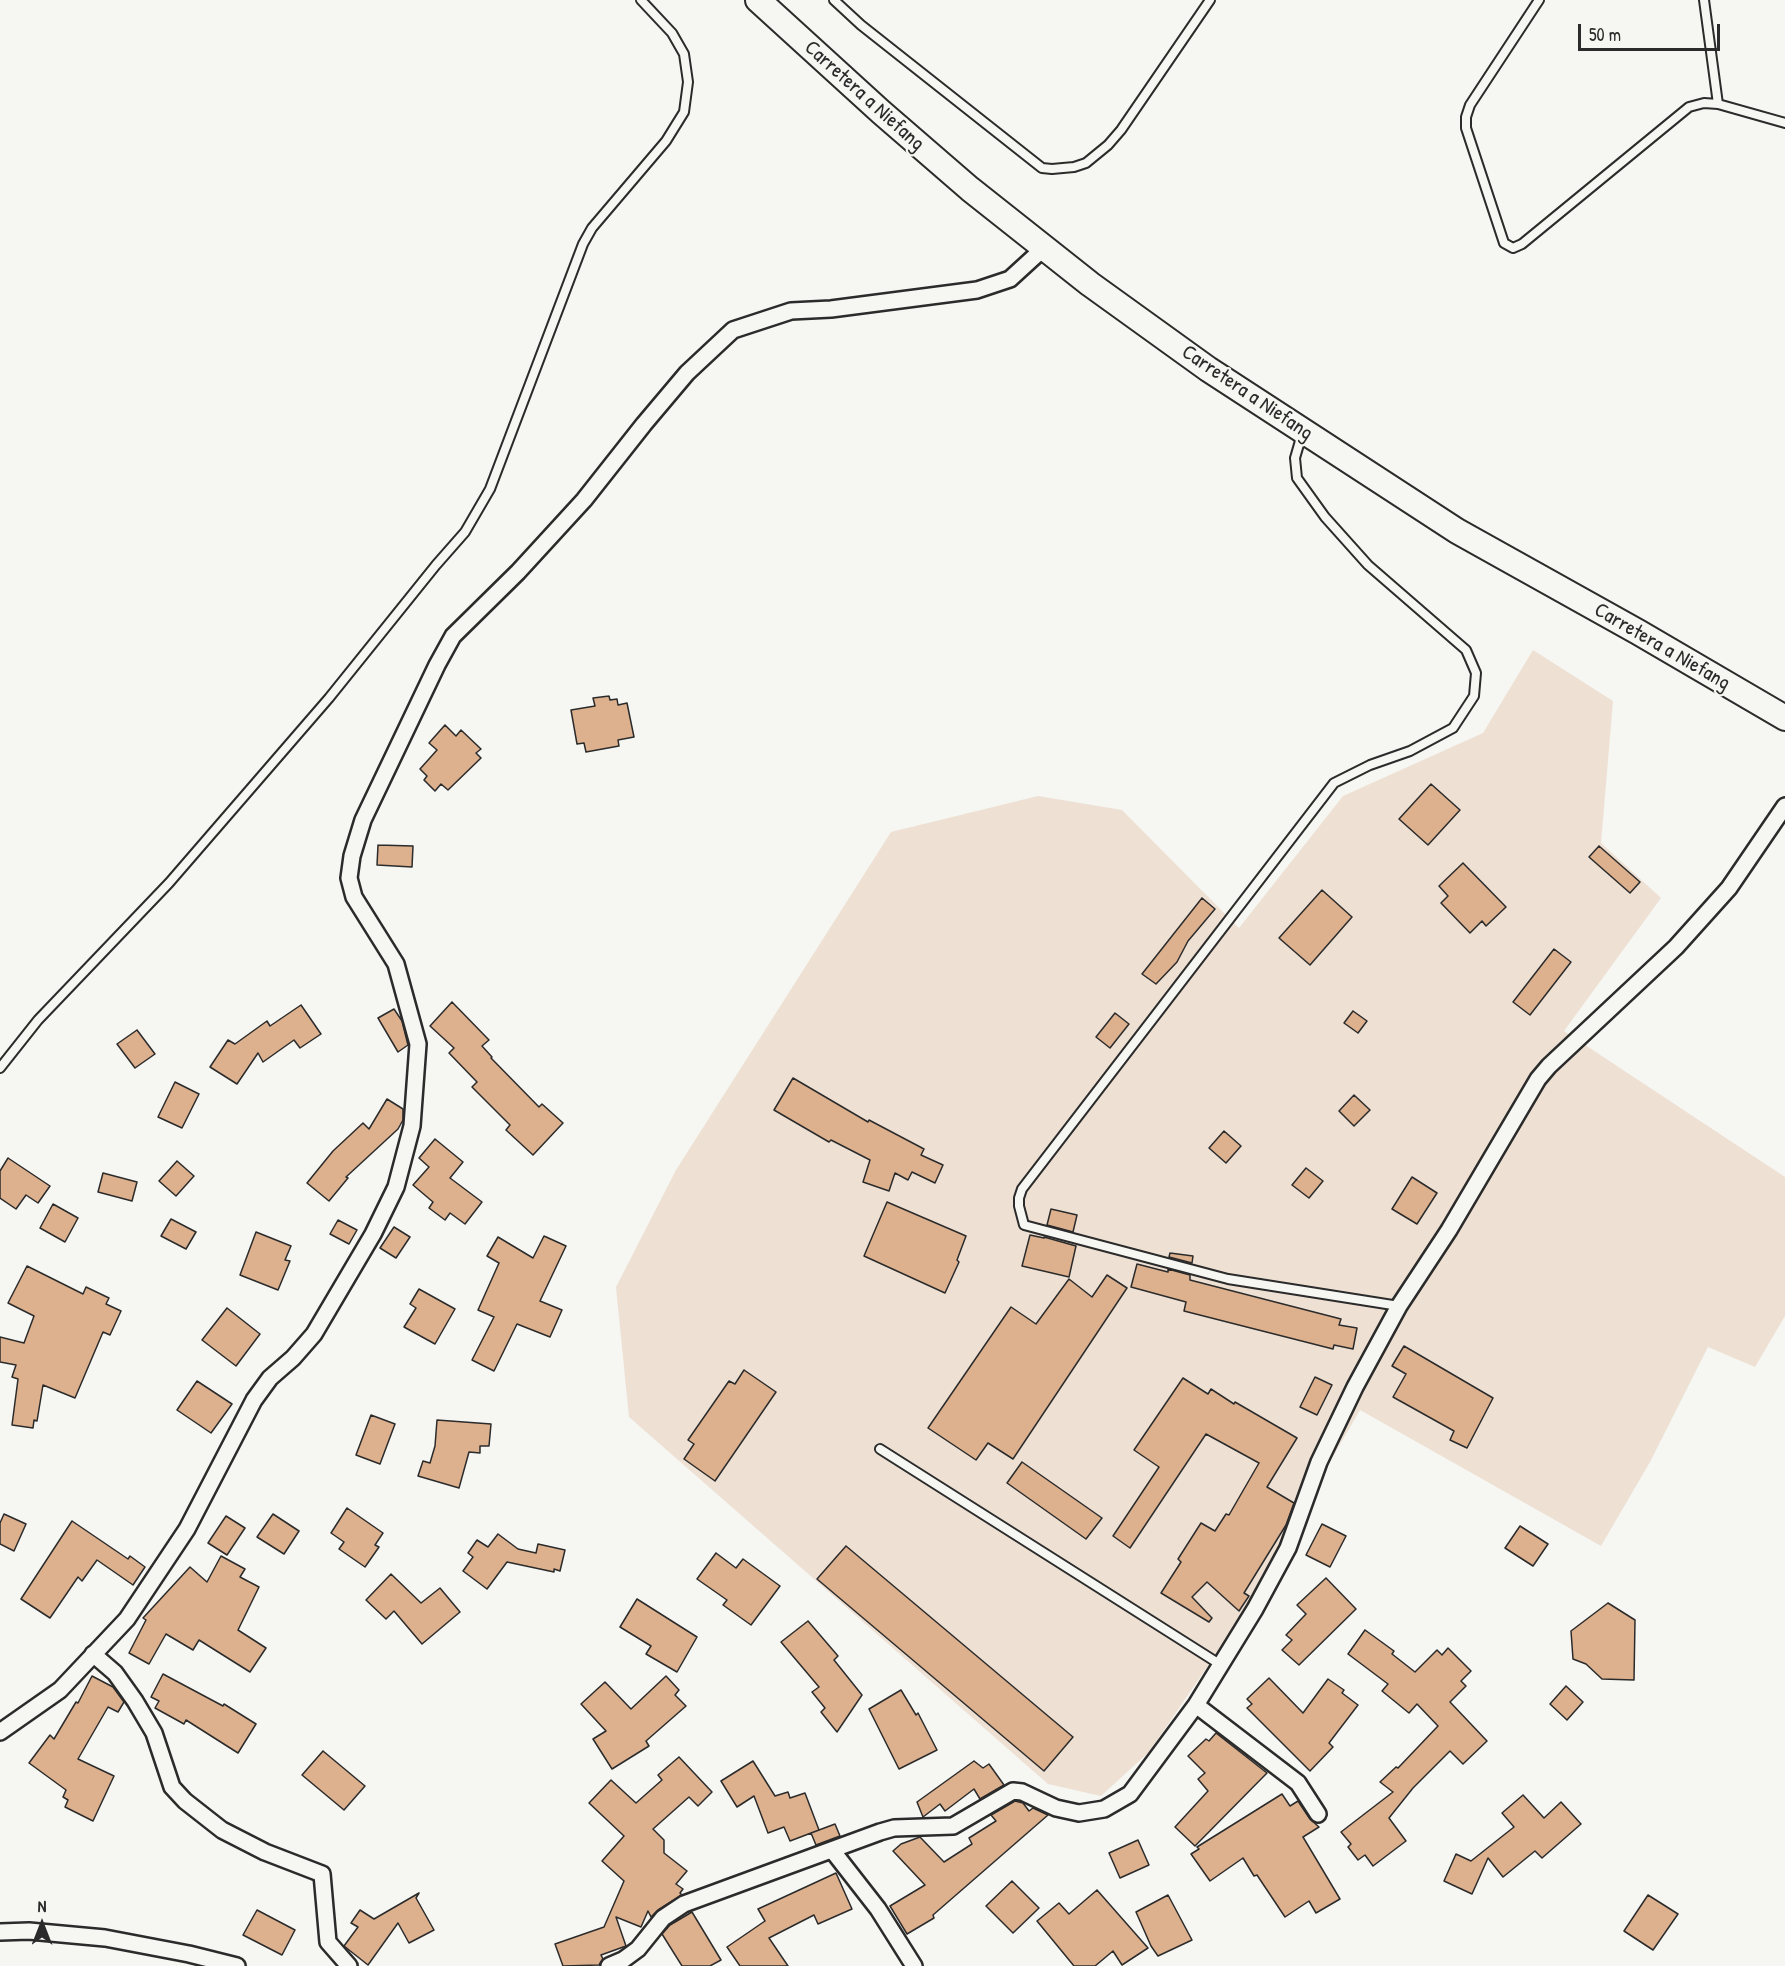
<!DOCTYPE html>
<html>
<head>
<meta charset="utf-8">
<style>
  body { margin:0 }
  #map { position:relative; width:1785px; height:1966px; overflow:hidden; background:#f6f6f2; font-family:"Patrick Hand",sans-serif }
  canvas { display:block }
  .north { position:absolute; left:12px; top:1894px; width:60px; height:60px; -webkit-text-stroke:4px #f6f6f2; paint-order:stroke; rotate:0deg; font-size:16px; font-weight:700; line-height:24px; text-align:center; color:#2b2b2b }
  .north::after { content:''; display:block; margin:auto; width:21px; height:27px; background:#2b2b2b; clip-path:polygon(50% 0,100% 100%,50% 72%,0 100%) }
  .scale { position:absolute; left:1578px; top:24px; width:142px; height:27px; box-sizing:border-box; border:3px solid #2b2b2b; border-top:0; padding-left:8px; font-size:18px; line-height:21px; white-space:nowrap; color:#2b2b2b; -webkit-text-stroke:4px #f6f6f2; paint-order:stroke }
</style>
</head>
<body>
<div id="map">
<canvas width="1785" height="1966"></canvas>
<div class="north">N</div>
<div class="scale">50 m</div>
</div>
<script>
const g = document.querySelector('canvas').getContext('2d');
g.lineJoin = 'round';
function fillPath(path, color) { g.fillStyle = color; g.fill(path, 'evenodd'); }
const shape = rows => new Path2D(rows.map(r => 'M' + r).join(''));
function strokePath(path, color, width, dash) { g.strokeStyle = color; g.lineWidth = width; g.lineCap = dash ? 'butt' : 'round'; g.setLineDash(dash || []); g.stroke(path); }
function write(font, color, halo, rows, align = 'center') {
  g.font = font + ' "Patrick Hand",sans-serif'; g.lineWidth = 4.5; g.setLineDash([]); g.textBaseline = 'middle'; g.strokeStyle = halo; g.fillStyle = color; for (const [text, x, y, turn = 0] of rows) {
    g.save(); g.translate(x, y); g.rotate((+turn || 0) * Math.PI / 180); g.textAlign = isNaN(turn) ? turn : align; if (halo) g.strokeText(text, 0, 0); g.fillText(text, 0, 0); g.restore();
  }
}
fillPath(shape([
  [1533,650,1613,701,1601,843,1661,898,1564,1031,1785,1177,1785,1316,1755,1367,1708,1347,1650,1462,1601,1546,1360,1410,1229,1635,1149,1752,1101,1796,1048,1784,629,1417,616,1287,676,1170,891,832,1038,796,1122,810,1239,928,1343,796,1483,733]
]), '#eee1d4');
const building = shape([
  [609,696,610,700,617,699,618,705,627,703,634,737,618,740,619,746,586,752,584,743,577,744,571,710,595,706,593,698,609,696],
  [445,725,456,736,461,730,481,749,476,753,481,758,448,790,441,784,435,791,424,780,427,776,420,769,437,750,429,743,445,725],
  [1431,784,1460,810,1428,845,1399,819,1431,784],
  [378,845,413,846,412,867,377,865,378,845],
  [1599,846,1640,882,1630,893,1589,857,1599,846],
  [1463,863,1506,907,1486,926,1482,921,1470,933,1441,903,1448,896,1439,886,1463,863],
  [1322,890,1352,917,1310,965,1279,938,1322,890],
  [1202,898,1215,909,1188,941,1177,962,1156,984,1142,974,1202,898],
  [1554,949,1571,962,1530,1015,1513,1002,1554,949],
  [452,1002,489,1040,482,1046,492,1057,491,1058,539,1107,542,1104,563,1123,533,1155,506,1130,510,1125,472,1087,477,1082,449,1053,454,1048,430,1026,452,1002],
  [301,1005,321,1034,300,1048,294,1040,263,1062,258,1053,237,1084,210,1067,228,1040,235,1044,267,1021,270,1026,301,1005],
  [394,1009,402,1021,408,1045,398,1052,378,1018,394,1009],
  [1353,1011,1367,1021,1358,1033,1344,1023,1353,1011],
  [1115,1013,1129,1024,1110,1048,1096,1037,1115,1013],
  [137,1030,155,1054,135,1068,117,1044,137,1030],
  [793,1078,868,1122,869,1120,924,1149,921,1155,943,1165,935,1183,912,1172,908,1180,895,1173,889,1191,863,1182,870,1160,831,1140,829,1142,774,1110,793,1078],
  [175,1082,199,1094,182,1128,158,1117,175,1082],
  [1354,1095,1370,1110,1354,1126,1339,1111,1354,1095],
  [387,1099,403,1109,403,1120,398,1129,346,1177,348,1178,329,1201,307,1183,333,1151,363,1123,369,1129,387,1099],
  [1224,1131,1241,1146,1226,1163,1209,1148,1224,1131],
  [435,1139,463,1162,450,1178,482,1202,465,1224,450,1213,445,1220,429,1208,433,1202,413,1185,429,1167,419,1158,435,1139],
  [8,1158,50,1186,38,1203,26,1195,16,1209,0,1198,0,1171,8,1158],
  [177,1161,194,1176,176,1196,159,1181,177,1161],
  [1306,1168,1323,1181,1309,1198,1292,1185,1306,1168],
  [103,1173,137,1182,132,1201,98,1192,103,1173],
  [1412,1177,1437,1193,1417,1224,1392,1209,1412,1177],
  [887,1202,966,1236,957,1260,959,1262,945,1293,864,1256,887,1202],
  [53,1204,78,1218,65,1242,40,1228,53,1204],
  [1051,1209,1077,1215,1073,1232,1047,1225,1051,1209],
  [171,1219,196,1232,186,1249,161,1236,171,1219],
  [338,1220,357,1230,349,1244,330,1234,338,1220],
  [394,1227,410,1237,396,1258,380,1248,394,1227],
  [256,1232,291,1246,285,1260,290,1261,278,1290,240,1275,256,1232],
  [1030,1235,1044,1238,1044,1237,1076,1246,1069,1277,1022,1266,1030,1235],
  [544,1236,566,1246,540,1301,562,1310,550,1337,517,1324,494,1371,472,1360,494,1317,478,1310,499,1263,487,1256,498,1237,533,1258,544,1236],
  [1170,1253,1193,1256,1192,1263,1169,1257,1170,1253],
  [1137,1264,1168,1272,1168,1269,1190,1275,1190,1280,1341,1319,1339,1325,1357,1328,1353,1349,1334,1345,1333,1349,1184,1311,1186,1302,1131,1287,1137,1264],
  [27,1266,83,1294,86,1287,109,1298,106,1304,121,1311,110,1335,103,1332,75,1398,43,1385,37,1421,34,1420,33,1428,12,1425,18,1379,12,1377,16,1365,0,1362,0,1337,24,1343,34,1316,8,1303,27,1266],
  [1107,1275,1127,1288,1013,1459,988,1443,976,1460,928,1428,1011,1307,1036,1324,1069,1279,1092,1297,1107,1275],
  [419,1289,455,1309,435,1344,404,1327,416,1308,410,1304,419,1289],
  [227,1308,260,1334,236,1366,202,1340,227,1308],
  [1404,1346,1493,1398,1467,1448,1450,1440,1454,1431,1393,1397,1406,1374,1392,1366,1404,1346],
  [744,1370,776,1392,715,1481,684,1459,694,1444,688,1440,729,1381,735,1384,744,1370],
  [1315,1377,1332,1385,1317,1415,1300,1407,1315,1377],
  [1183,1378,1208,1394,1211,1389,1234,1404,1235,1402,1297,1438,1267,1487,1294,1503,1286,1525,1244,1593,1249,1596,1239,1611,1207,1582,1192,1597,1212,1618,1209,1622,1161,1593,1181,1562,1178,1559,1201,1523,1215,1531,1226,1514,1229,1515,1259,1463,1206,1434,1130,1548,1113,1536,1159,1467,1134,1450,1183,1378],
  [197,1381,232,1404,211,1433,177,1410,197,1381],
  [371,1415,395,1424,380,1464,356,1455,371,1415],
  [437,1420,491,1424,489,1446,480,1446,480,1453,469,1452,459,1488,418,1476,423,1461,430,1463,435,1446,437,1420],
  [1022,1462,1102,1518,1086,1539,1007,1483,1022,1462],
  [347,1508,383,1533,375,1545,379,1547,365,1567,339,1549,344,1542,331,1533,347,1508],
  [4,1514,26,1524,14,1551,0,1544,0,1523,4,1514],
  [273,1514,299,1531,284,1554,257,1537,273,1514],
  [226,1516,245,1528,227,1555,208,1543,226,1516],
  [72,1521,128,1559,130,1556,145,1567,133,1585,97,1560,82,1581,78,1577,50,1618,21,1599,72,1521],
  [1322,1524,1346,1536,1330,1567,1306,1555,1322,1524],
  [1520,1526,1548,1544,1533,1566,1505,1548,1520,1526],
  [498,1534,518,1549,536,1553,538,1544,565,1550,560,1571,554,1569,554,1572,507,1562,487,1589,463,1571,473,1557,468,1553,477,1540,488,1547,498,1534],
  [846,1546,1073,1737,1044,1771,817,1579,846,1546],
  [716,1553,736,1568,743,1559,780,1586,751,1625,723,1605,727,1600,697,1579,716,1553],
  [221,1556,245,1569,240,1577,259,1587,238,1630,266,1648,250,1672,199,1640,193,1650,166,1634,149,1664,129,1653,146,1620,143,1618,190,1567,207,1582,221,1556],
  [391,1574,421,1603,440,1588,460,1612,422,1644,394,1611,386,1619,366,1600,391,1574],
  [1326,1578,1356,1609,1299,1665,1282,1650,1292,1640,1286,1635,1306,1614,1297,1605,1326,1578],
  [637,1599,697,1637,677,1672,646,1654,651,1646,620,1627,637,1599],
  [1608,1603,1635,1620,1634,1680,1602,1679,1586,1664,1573,1659,1571,1631,1608,1603],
  [808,1621,838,1656,834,1660,862,1695,837,1732,821,1712,825,1708,812,1692,819,1687,781,1642,808,1621],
  [1365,1630,1394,1651,1392,1654,1415,1672,1437,1650,1442,1655,1448,1648,1471,1671,1461,1681,1466,1686,1450,1702,1487,1741,1463,1764,1450,1751,1413,1788,1389,1818,1406,1841,1373,1866,1365,1855,1358,1860,1348,1847,1351,1844,1341,1832,1393,1792,1380,1782,1396,1767,1398,1768,1438,1726,1417,1704,1409,1713,1382,1691,1388,1684,1348,1654,1365,1630],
  [163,1674,223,1706,224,1704,256,1724,238,1753,186,1720,184,1724,155,1708,159,1701,151,1697,163,1674],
  [92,1676,113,1687,124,1702,118,1712,108,1707,78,1759,114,1776,93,1821,65,1807,68,1800,63,1797,66,1790,29,1763,50,1735,54,1739,76,1702,78,1703,92,1676],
  [666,1676,679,1690,675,1695,686,1706,646,1741,649,1746,612,1769,593,1739,606,1731,581,1704,605,1682,631,1709,666,1676],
  [1269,1678,1303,1713,1328,1679,1344,1690,1342,1693,1358,1705,1329,1743,1333,1747,1310,1771,1247,1708,1252,1704,1247,1699,1269,1678],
  [1566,1686,1583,1702,1567,1720,1550,1704,1566,1686],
  [901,1690,916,1715,918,1713,937,1750,899,1769,869,1709,901,1690],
  [1216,1733,1267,1773,1195,1846,1175,1827,1208,1791,1198,1779,1205,1773,1188,1756,1206,1739,1209,1741,1216,1733],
  [323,1751,365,1786,344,1810,302,1775,323,1751],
  [679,1757,712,1792,698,1806,689,1797,653,1829,664,1840,664,1853,687,1871,676,1884,683,1889,680,1893,682,1895,658,1910,651,1917,648,1911,641,1927,616,1917,626,1946,601,1955,603,1959,599,1965,563,1966,555,1944,604,1927,624,1881,602,1861,624,1836,589,1803,611,1780,636,1803,662,1780,658,1775,679,1757],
  [753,1761,775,1796,788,1792,790,1798,805,1793,819,1830,790,1841,784,1827,768,1833,754,1796,737,1807,721,1781,753,1761],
  [974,1761,983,1768,989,1764,1004,1785,980,1799,974,1789,945,1811,940,1804,923,1817,917,1802,974,1761],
  [1282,1794,1290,1806,1298,1801,1310,1819,1319,1827,1303,1837,1340,1899,1316,1913,1309,1901,1285,1917,1257,1875,1254,1876,1243,1858,1210,1881,1191,1854,1199,1849,1197,1847,1282,1794],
  [1523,1795,1544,1818,1561,1802,1581,1824,1542,1858,1535,1851,1503,1877,1488,1858,1472,1894,1444,1881,1456,1854,1471,1861,1514,1827,1502,1813,1523,1795],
  [1015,1801,1023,1803,1029,1811,1033,1808,1048,1815,933,1915,934,1918,907,1934,890,1906,925,1885,893,1851,901,1844,920,1837,944,1862,972,1844,969,1838,996,1821,991,1815,1015,1801],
  [835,1824,840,1836,816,1845,811,1833,835,1824],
  [1138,1840,1149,1865,1120,1878,1109,1853,1138,1840],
  [836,1873,852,1909,818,1924,814,1915,769,1938,788,1966,740,1966,727,1947,765,1921,758,1909,836,1873],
  [1012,1881,1039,1908,1013,1933,986,1906,1012,1881],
  [1097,1890,1148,1948,1122,1965,1113,1951,1095,1966,1074,1966,1037,1921,1059,1903,1069,1914,1097,1890],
  [419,1893,416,1898,434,1930,409,1943,398,1923,368,1965,344,1946,358,1927,351,1923,360,1910,374,1919,419,1893],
  [1168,1895,1192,1940,1158,1956,1151,1946,1136,1912,1168,1895],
  [1648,1895,1678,1914,1653,1950,1624,1931,1648,1895],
  [257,1910,295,1930,282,1955,243,1935,257,1910],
  [692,1912,721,1960,710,1966,682,1966,662,1934,670,1925,692,1912]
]);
fillPath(building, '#ddb08e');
strokePath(building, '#2b2b2b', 1.5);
const lane = shape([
  [834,0,861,25,1042,168,1052,169,1074,167,1086,163,1108,145,1121,130,1210,0],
  [1539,0,1470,105,1466,117,1466,128,1504,243,1513,248,1522,244,1689,107,1704,103,1718,104,1785,123],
  [1704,0,1718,104],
  [1302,434,1295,458,1297,478,1325,517,1368,565,1466,650,1476,673,1474,696,1453,728,1410,751,1370,765,1334,783,1022,1189,1019,1198,1019,1206,1024,1225,1228,1279,1399,1306],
  [0,1068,38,1020,169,883,329,698,436,565,465,532,490,489,583,244,592,228,666,141,684,112,688,82,684,54,672,33,641,0],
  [880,1449,1221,1665]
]);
const street = shape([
  [93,1654,115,1673,135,1701,154,1733,172,1787,185,1801,222,1830,265,1852,322,1874,328,1942,349,1966],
  [1196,1705,1298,1783,1318,1814],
  [0,1732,60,1690,127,1619,187,1529,254,1400,270,1378,293,1358,314,1334,373,1234,396,1187,412,1126,418,1044,396,964,354,897,349,878,352,856,363,820,437,665,453,636,518,572,584,500,644,424,687,373,733,330,791,311,831,309,977,290,1010,279,1045,247],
  [832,1850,878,1909,914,1966],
  [0,1932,29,1931,105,1938,189,1954,237,1966],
  [609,1966,623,1960,638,1949,663,1918,684,1904,880,1832,894,1828,953,1826,1013,1791,1022,1792,1056,1808,1079,1813,1104,1809,1130,1794,1196,1705,1255,1609,1288,1548,1319,1462,1355,1387,1399,1306,1449,1230,1538,1079,1549,1066,1676,947,1729,888,1785,806]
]);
const primary = shape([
  [758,0,881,112,970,189,1090,284,1208,369,1457,531,1638,632,1785,718]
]);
strokePath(lane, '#2b2b2b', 12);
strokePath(street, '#2b2b2b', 20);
strokePath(primary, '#2b2b2b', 28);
strokePath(lane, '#f6f6f2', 8);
strokePath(street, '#f6f6f2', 15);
strokePath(primary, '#f6f6f2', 24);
write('21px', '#2b2b2b', '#f6f6f2', [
  ["Carretera a Niefang",864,96,42],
  ["Carretera a Niefang",1247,393,34],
  ["Carretera a Niefang",1662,647,30]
]);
</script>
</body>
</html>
